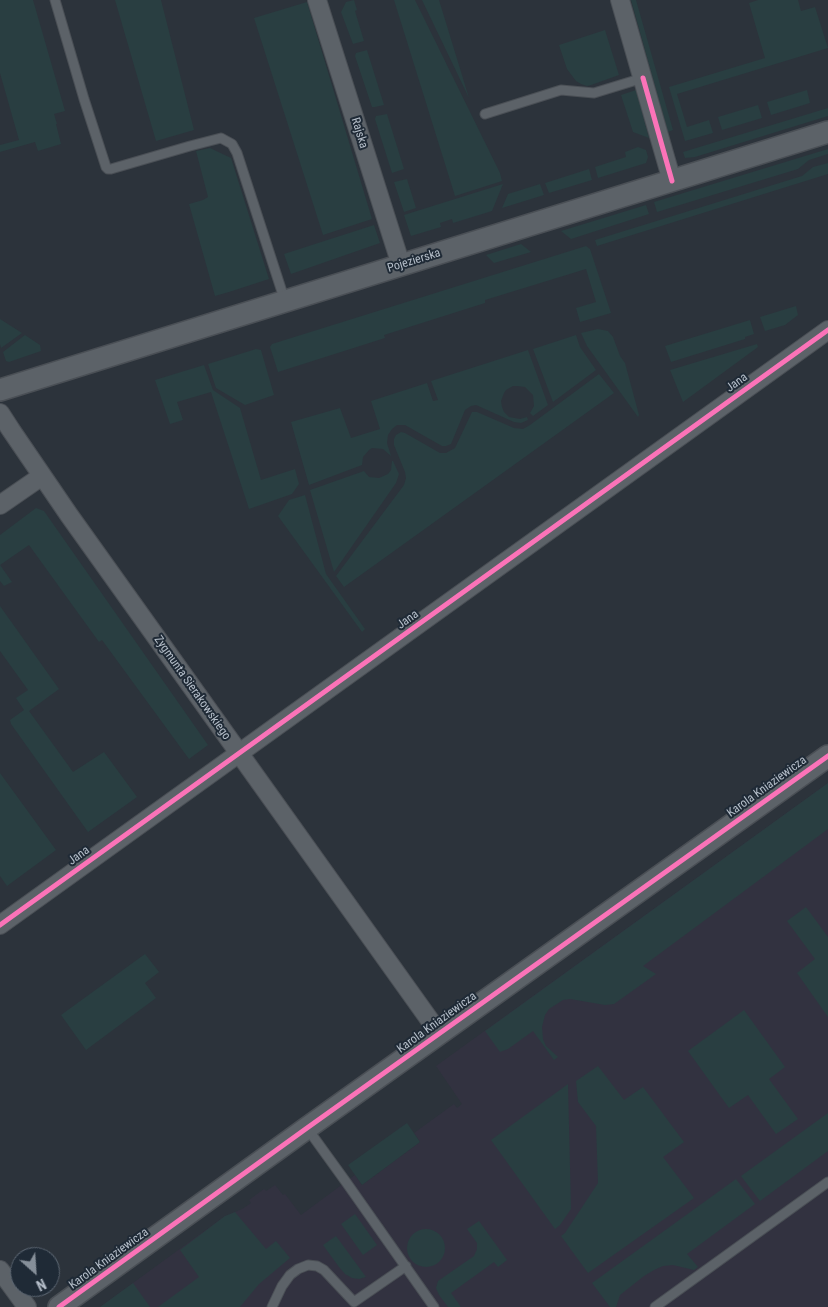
<!DOCTYPE html>
<html>
<head>
<meta charset="utf-8">
<style>
  body { margin:0 }
  #map { position:relative; width:828px; height:1307px; overflow:hidden; background:#2c333b; font-family:"Roboto Condensed",sans-serif }
  canvas { display:block }
  .north { position:absolute; left:10px; top:1247px; width:50px; height:50px; box-sizing:border-box; background:#1f2a36; border:1px solid #5c6672; border-radius:50%; rotate:154deg; font-size:14px; font-weight:700; line-height:20px; text-align:center; color:#b7c0cb }
  .north::after { content:''; display:block; margin:auto; width:18px; height:22px; background:#868f99; clip-path:polygon(50% 0,100% 100%,50% 72%,0 100%) }
</style>
</head>
<body>
<div id="map">
<canvas width="828" height="1307"></canvas>
<div class="north">N</div>
</div>
<script>
const g = document.querySelector('canvas').getContext('2d');
g.lineJoin = 'round';
function fillPath(path, color) { g.fillStyle = color; g.fill(path, 'evenodd'); }
const shape = rows => new Path2D(rows.map(r => 'M' + r).join(''));
function strokePath(path, color, width, dash) { g.strokeStyle = color; g.lineWidth = width; g.lineCap = dash ? 'butt' : 'round'; g.setLineDash(dash || []); g.stroke(path); }
function write(font, color, halo, rows, align = 'center') {
  g.font = font + ' "Roboto Condensed",sans-serif'; g.lineWidth = 4; g.setLineDash([]); g.textBaseline = 'middle'; g.strokeStyle = halo; g.fillStyle = color; for (const [text, x, y, turn = 0] of rows) {
    g.save(); g.translate(x, y); g.rotate((+turn || 0) * Math.PI / 180); g.textAlign = isNaN(turn) ? turn : align; if (halo) g.strokeText(text, 0, 0); g.fillText(text, 0, 0); g.restore();
  }
}
fillPath(shape([
  [828,783,828,1307,100,1307,225,1216,242,1209,251,1203,249,1200,264,1189,266,1191,275,1185,283,1195,285,1194,301,1215,355,1175,362,1185,420,1142,414,1133,454,1104,457,1108,462,1104,436,1066]
]), '#323240');
fillPath(shape([
  [0,0,33,0,65,111,54,114,57,124,56,124,61,144,38,151,35,142,0,152,0,145,19,140,0,73],
  [115,0,161,0,194,130,156,141],
  [354,0,357,10,355,11,364,41,353,44,341,12,346,2],
  [394,0,415,0,500,173,502,181,455,196],
  [422,0,439,0,469,98],
  [631,0,636,0,673,130,668,132],
  [758,0,798,0,801,11,815,7,828,48,677,94,687,127,709,120,713,133,685,141,669,87,765,58,749,3],
  [307,2,372,219,323,235,254,18],
  [605,30,619,75,591,85,587,86,581,84,576,81,567,69,559,45],
  [367,50,384,105,375,107,372,107,355,56,356,53],
  [636,90,649,138,633,132,621,95],
  [807,90,810,103,771,115,767,102],
  [758,105,762,118,722,130,718,117],
  [828,108,828,116,695,157,685,158,683,152],
  [387,114,404,169,392,173,375,119,376,116],
  [638,147,646,150,648,157,646,163,598,178,595,167,626,157,625,152],
  [210,148,231,158,269,279,229,292,215,296,189,204,203,200,208,197,196,151],
  [828,149,828,154,809,160,798,169,657,212,654,202],
  [828,163,828,174,597,246,595,240,802,176,813,167],
  [589,169,592,180,549,193,545,183],
  [407,179,416,208,404,212,394,182],
  [503,184,492,211,453,223,452,219,440,223,441,227,411,236,404,215],
  [540,184,544,195,502,208,508,194],
  [646,205,649,214,571,239,561,231],
  [374,225,380,243,291,274,284,254],
  [521,244,531,252,494,263,486,255],
  [586,246,590,249,611,313,580,322,576,308,596,302,586,269,485,300,485,303,384,335,385,338,278,372,270,347,272,344],
  [796,306,798,315,785,325,765,331,760,317],
  [0,319,22,333,1,348,0,344],
  [750,320,754,334,745,337,745,339,671,362,665,346],
  [598,329,608,331,613,337,620,356,625,363,639,415,638,417,587,346,581,333],
  [25,335,40,345,41,351,9,362,6,361,3,352],
  [576,335,580,347,596,370,553,402,533,349],
  [757,344,758,347,683,402,670,370],
  [256,349,261,350,274,395,245,405,216,388,208,364],
  [528,350,548,405,533,416,530,413,534,406,533,395,525,387,517,386,513,386,506,390,504,393,501,401,502,407,504,412,509,417,520,419,527,417,528,420,521,423,514,422,476,405,471,406,465,410,451,444,446,446,442,446,405,425,397,425,392,429,388,435,387,443,391,456,383,449,372,448,369,450,363,457,362,465,309,485,291,422,340,408,351,438,380,429,371,401,427,383,433,401,438,400,431,381],
  [204,365,213,390,240,408,261,480,295,469,299,484,292,494,249,509,211,392,177,402,183,420,170,424,155,380],
  [599,374,614,393,344,587,336,576,404,485,406,478,405,472,394,445,394,439,396,435,401,432,405,433,440,453,446,453,455,448,472,412,477,412,514,428,523,429,530,425],
  [392,461,393,461,399,474,396,483,334,572,310,490,364,471,369,477,379,478,388,474,391,470],
  [305,495,326,574,365,629,362,632,278,516,289,500],
  [36,508,44,511,208,745,189,759,102,640,99,642,29,545,0,565,12,582,4,586,0,581,0,535],
  [0,606,59,689,29,711,73,772,104,752,137,797,88,832,11,724,10,720,24,710,16,698,28,690,0,651],
  [0,773,56,850,7,886,0,876],
  [828,783,828,829,643,966,656,974,614,1004,605,1005,570,999,563,1000,549,1009,545,1015,542,1027,543,1039,546,1046,558,1057,554,1060,533,1031,508,1049,500,1052,485,1031],
  [806,907,828,937,828,1017,797,973,815,959,787,921],
  [145,954,159,972,145,983,156,998,86,1050,61,1015],
  [744,1010,785,1067,769,1079,798,1119,776,1134,748,1095,729,1108,688,1051],
  [598,1066,624,1100,643,1087,684,1142,663,1157,694,1198,588,1273,561,1236,565,1233,598,1183,596,1126,578,1102,576,1081],
  [568,1084,571,1209,560,1225,555,1229,491,1140],
  [828,1113,828,1151,760,1201,741,1176],
  [407,1123,420,1142,362,1185,348,1165],
  [736,1179,755,1204,687,1254,698,1267,694,1270,673,1265,663,1266,654,1270,644,1276,620,1295,616,1307,610,1307,592,1283],
  [235,1212,266,1249,276,1241,290,1258,259,1284,240,1307,158,1307,199,1277,180,1250,225,1216],
  [355,1214,377,1245,363,1255,341,1224],
  [479,1221,507,1260,498,1267,494,1262,451,1293,461,1307,448,1307,439,1295,436,1288,438,1281,474,1256,477,1249,477,1243,467,1229],
  '407 1248a19 19 0 1 1 38 0a19 19 0 1 1-38 0Z',
  [336,1236,366,1277,359,1279,352,1278,345,1274,339,1267,323,1245],
  [133,1283,150,1307,100,1307]
]), '#293e41');
const service = shape([
  [55,0,84,99,106,167,108,169,111,169,190,146,221,138,232,144,237,153,285,301],
  [485,114,561,90,594,93,643,78],
  [307,1128,346,1182,434,1307],
  [272,1307,282,1286,290,1275,298,1269,308,1265,317,1266,324,1270,354,1302,406,1266],
  [655,1307,828,1182]
]);
const minor = shape([
  [317,0,401,265],
  [620,0,672,181],
  [0,413,11,430,69,515,439,1033],
  [0,505,42,476],
  [0,925,828,330],
  [0,1270,27,1307]
]);
const tertiary = shape([
  [0,390,828,132],
  [59,1307,307,1128,828,756]
]);
strokePath(service, '#4a4f55', 11);
strokePath(minor, '#4a4f55', 20);
strokePath(tertiary, '#4a4f55', 24);
strokePath(service, '#5c6268', 9);
strokePath(minor, '#5c6268', 18);
strokePath(tertiary, '#5c6268', 21);
strokePath(shape([
  [643,78,672,181],
  [0,925,828,330],
  [59,1307,307,1128,828,756]
]), '#fb73b8', 5);
write('12px', '#b7c0cb', '#1f2a36', [
  ["Rajska",359,133,73],
  ["Pojezierska",414,261,-17],
  ["Jana",737,383,-36],
  ["Jana",408,620,-36],
  ["Zygmunta Sierakowskiego",192,688,55],
  ["Karola Kniaziewicza",767,787,-36],
  ["Jana",79,856,-36],
  ["Karola Kniaziewicza",437,1023,-36],
  ["Karola Kniaziewicza",109,1259,-36]
]);
</script>
</body>
</html>
